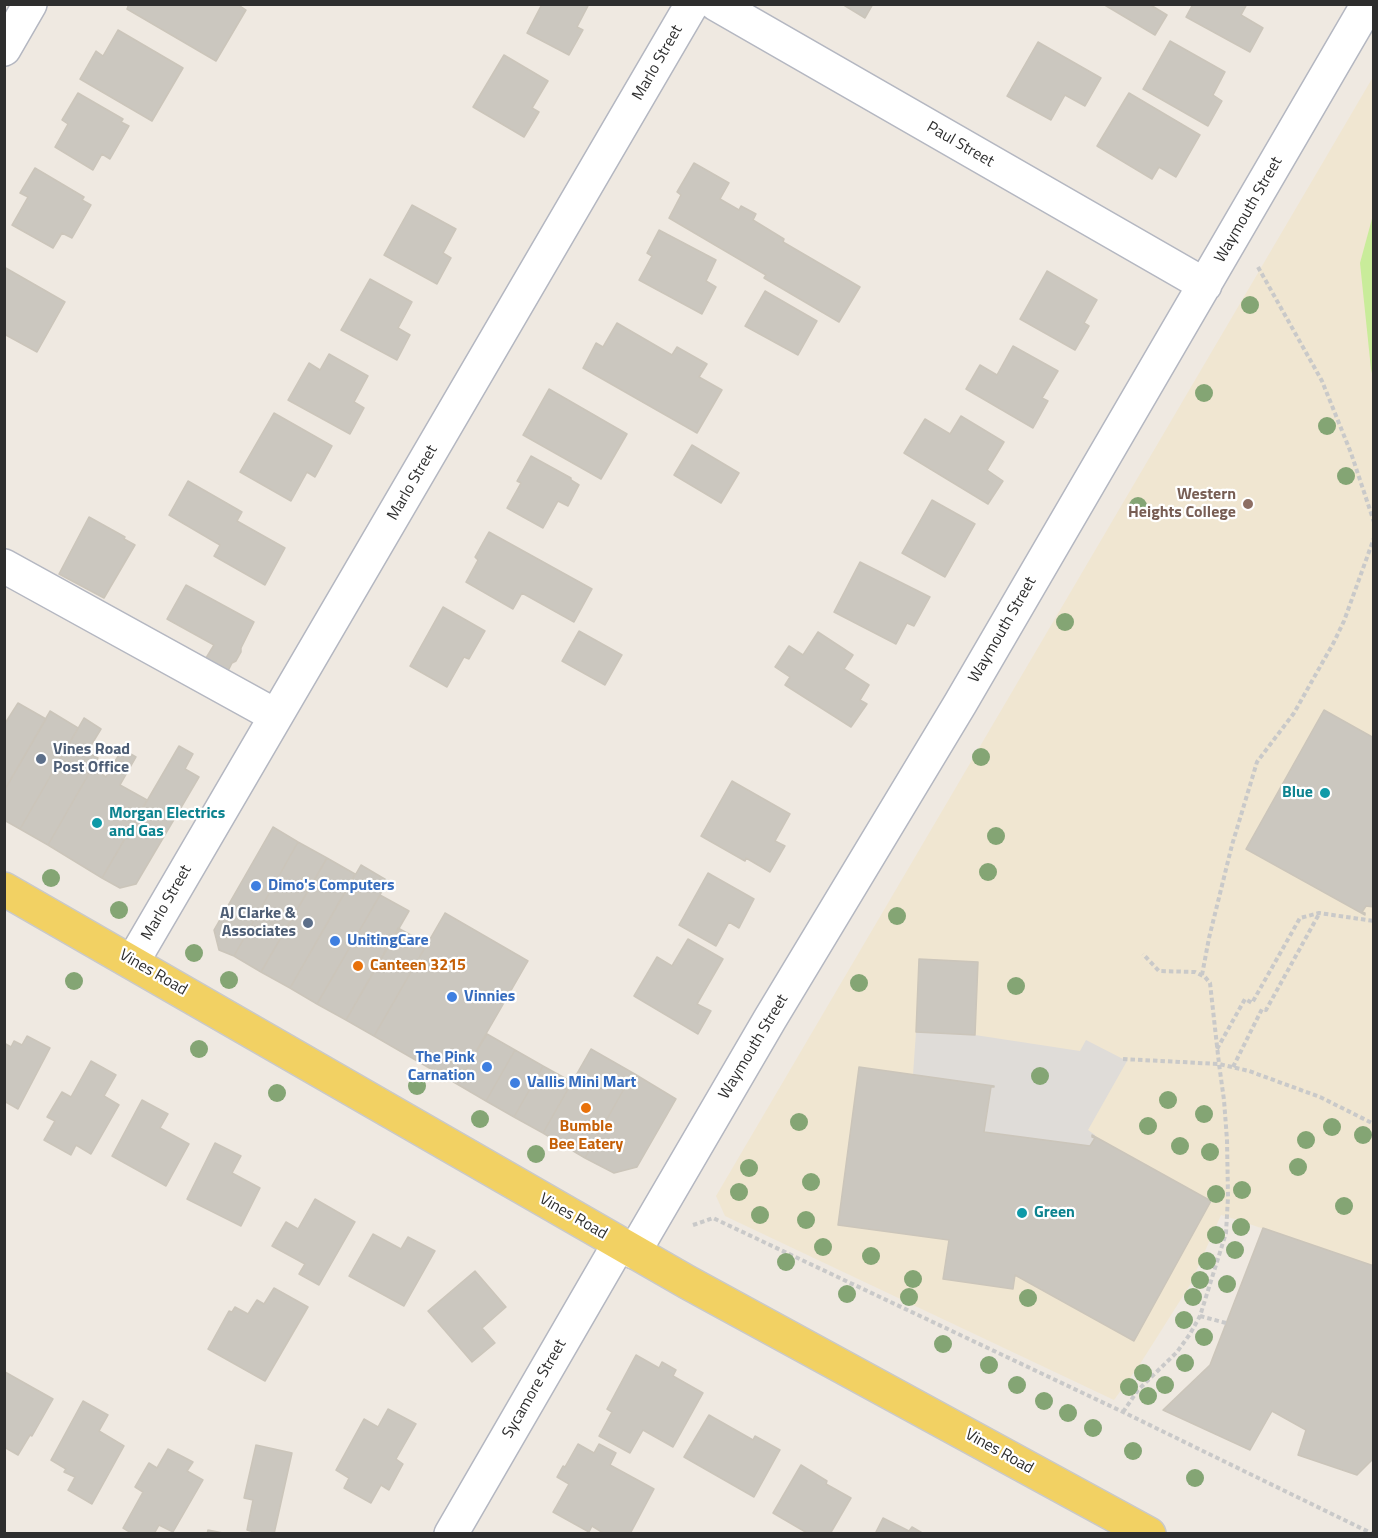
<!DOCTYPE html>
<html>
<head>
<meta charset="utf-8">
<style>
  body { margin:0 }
  #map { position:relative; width:1378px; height:1538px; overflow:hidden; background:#efe9e1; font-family:"Titillium Web",sans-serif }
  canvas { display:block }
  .frame { position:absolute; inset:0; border:6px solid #2e2e2e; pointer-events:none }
</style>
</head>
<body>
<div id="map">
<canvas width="1378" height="1538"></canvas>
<div class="frame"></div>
</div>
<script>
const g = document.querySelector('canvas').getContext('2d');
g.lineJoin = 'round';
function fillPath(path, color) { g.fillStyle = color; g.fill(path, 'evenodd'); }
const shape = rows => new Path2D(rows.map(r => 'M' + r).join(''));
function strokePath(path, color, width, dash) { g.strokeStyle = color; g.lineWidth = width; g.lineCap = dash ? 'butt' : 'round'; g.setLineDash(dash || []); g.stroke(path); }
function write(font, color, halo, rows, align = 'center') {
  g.font = font + ' "Titillium Web",sans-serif'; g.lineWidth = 4.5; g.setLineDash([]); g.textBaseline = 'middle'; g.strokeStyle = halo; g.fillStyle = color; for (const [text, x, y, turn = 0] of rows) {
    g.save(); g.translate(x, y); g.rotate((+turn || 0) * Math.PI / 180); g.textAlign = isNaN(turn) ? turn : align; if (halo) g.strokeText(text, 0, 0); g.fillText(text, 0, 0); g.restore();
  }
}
fillPath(shape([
  [1373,77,1373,1267,1238,1220,1221,1215,1190,1285,1140,1364,1114,1400,725,1216,716,1196]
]), '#f0e6d1');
fillPath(shape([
  [1373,215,1373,378,1371,369,1360,263]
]), '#c9ec9a');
fillPath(shape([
  [916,1032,975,1035,1080,1051,1086,1040,1127,1061,1088,1130,1095,1135,1095,1136,1092,1136,1095,1138,1090,1146,984,1132,991,1087,993,1087,994,1086,913,1075]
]), '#dfdcd8');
const building = shape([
  [129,4,237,4,246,10,216,61,127,9,129,4],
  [542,4,589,4,577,27,583,30,569,55,527,33,542,4],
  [842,4,873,4,865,18,842,4],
  [1103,4,1149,4,1167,15,1155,35,1103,4],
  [1193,4,1247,4,1241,15,1263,28,1250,52,1186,17,1193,4],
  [118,30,183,68,152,121,80,79,96,51,103,56,118,30],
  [1170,41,1225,72,1213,95,1222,101,1208,126,1143,89,1170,41],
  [1038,42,1101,78,1085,106,1065,95,1051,120,1007,96,1038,42],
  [504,55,548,81,532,108,539,112,524,137,473,107,504,55],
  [78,93,123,119,121,122,129,126,110,159,102,154,93,170,55,147,68,124,62,120,78,93],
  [1129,93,1200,135,1176,177,1159,167,1152,179,1097,146,1129,93],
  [694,163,729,183,720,199,739,210,741,206,756,214,753,220,784,239,783,242,860,287,839,322,764,278,766,275,669,218,681,195,677,192,694,163],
  [35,168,84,197,82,200,91,205,72,238,62,233,53,248,12,225,28,197,20,193,35,168],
  [412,205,456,229,443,253,451,258,437,284,384,255,412,205],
  [659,230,716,260,706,281,716,287,702,314,639,280,652,256,647,253,659,230],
  [4,267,65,302,37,352,4,334,4,267],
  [1047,271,1097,300,1084,323,1089,326,1075,350,1020,319,1047,271],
  [370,279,412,302,398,328,410,335,397,360,341,330,370,279],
  [765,291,817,321,798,355,745,326,765,291],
  [617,323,672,355,677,347,707,364,699,377,722,390,697,433,583,368,596,343,603,347,617,323],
  [1013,346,1058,371,1042,398,1048,401,1033,428,966,389,980,365,997,375,1013,346],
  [329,354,368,376,354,402,364,408,350,434,288,400,309,363,320,370,329,354],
  [549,389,627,434,601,479,523,435,549,389],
  [274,413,332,446,315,477,307,472,291,501,240,472,274,413],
  [961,416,1004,442,987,470,1003,481,988,504,904,453,925,419,950,434,961,416],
  [692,445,739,473,721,503,674,475,692,445],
  [531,456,571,478,571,480,579,485,568,506,558,501,543,528,507,508,521,483,517,481,531,456],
  [188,481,242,512,237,521,285,548,265,585,214,556,220,545,169,515,188,481],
  [932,500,975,524,945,577,902,553,932,500],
  [89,517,125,537,124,539,135,545,104,598,59,574,89,517],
  [489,532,592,589,574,622,522,593,513,609,466,582,478,560,475,557,489,532],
  [860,562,930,597,914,626,907,623,896,644,834,612,860,562],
  [186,585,254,622,241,648,241,652,236,661,232,663,228,671,206,658,214,645,167,619,186,585],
  [443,607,485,631,469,659,464,657,447,687,410,666,443,607],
  [579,631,622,655,605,685,562,661,579,631],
  [818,632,853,655,844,669,869,685,860,700,867,704,851,727,785,685,790,677,775,667,789,646,803,655,818,632],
  [18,703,46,719,4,791,4,725,18,703],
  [1324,710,1374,738,1374,907,1366,906,1362,912,1365,913,1365,915,1246,849,1324,710],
  [50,711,78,728,20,829,4,820,4,791,50,711],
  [84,718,101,729,87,752,98,758,48,845,20,829,84,718],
  [179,746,193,754,185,769,199,777,136,884,120,888,102,878,179,746],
  [122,749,136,757,120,785,147,800,102,878,48,845,92,768,106,777,122,749],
  [732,781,790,814,775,841,785,846,770,872,746,858,745,861,701,836,732,781],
  [273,827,298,842,234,956,219,950,214,930,273,827],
  [298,842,327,858,261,972,234,956,298,842],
  [327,858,355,874,290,988,261,972,327,858],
  [361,865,388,881,317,1004,290,988,361,865],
  [708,873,754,899,739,928,729,922,716,946,679,925,708,873],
  [380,895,409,911,346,1020,317,1004,380,895],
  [445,913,528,961,457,1084,374,1036,445,913],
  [398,928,427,944,374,1036,346,1020,398,928],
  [688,939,723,959,697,1004,711,1011,698,1034,634,996,657,957,672,966,688,939],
  [919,959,978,962,975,1035,916,1032,919,959],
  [487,1034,515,1050,486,1101,457,1084,487,1034],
  [27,1036,50,1048,18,1109,4,1101,4,1043,11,1047,14,1041,22,1045,27,1036],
  [591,1049,633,1073,585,1158,543,1133,591,1049],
  [515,1050,543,1066,514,1117,486,1101,515,1050],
  [91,1061,116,1075,104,1096,119,1105,91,1154,76,1145,71,1155,44,1140,55,1121,47,1117,62,1092,71,1097,91,1061],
  [543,1066,572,1082,543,1133,514,1117,543,1066],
  [859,1067,994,1086,994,1087,991,1087,984,1132,1090,1146,1095,1138,1092,1137,1092,1135,1211,1201,1134,1341,1015,1275,1013,1289,943,1279,949,1240,838,1225,859,1067],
  [633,1073,676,1099,637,1167,614,1173,585,1158,633,1073],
  [142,1100,168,1114,160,1128,189,1144,166,1186,112,1156,142,1100],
  [215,1143,241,1156,232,1173,260,1188,241,1226,187,1199,215,1143],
  [315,1199,355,1222,319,1285,299,1274,305,1264,272,1246,286,1222,298,1229,315,1199],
  [1263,1228,1374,1266,1374,1458,1357,1475,1298,1455,1306,1430,1272,1411,1250,1450,1163,1410,1210,1365,1263,1228],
  [373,1234,401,1249,408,1237,435,1251,404,1306,349,1276,373,1234],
  [475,1271,506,1307,482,1328,495,1343,472,1362,428,1311,475,1271],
  [274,1288,308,1307,265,1381,208,1349,229,1311,232,1312,235,1307,248,1314,257,1300,264,1304,274,1288],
  [636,1355,659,1368,662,1362,676,1370,673,1376,703,1393,673,1447,643,1430,630,1453,599,1436,612,1412,607,1409,636,1355],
  [5,1372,53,1399,32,1436,30,1435,18,1455,4,1447,5,1372],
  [83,1401,108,1415,99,1431,124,1446,92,1504,68,1490,75,1477,64,1472,66,1469,51,1460,83,1401],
  [388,1409,416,1424,396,1459,403,1464,389,1490,381,1485,371,1503,344,1488,349,1478,336,1470,364,1419,378,1427,388,1409],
  [709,1415,753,1440,755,1436,780,1450,754,1497,684,1457,709,1415],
  [578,1444,594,1453,599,1444,616,1453,610,1465,654,1489,630,1534,605,1534,592,1526,589,1532,553,1512,569,1484,557,1477,563,1466,565,1467,578,1444],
  [256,1445,292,1453,274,1534,262,1534,247,1530,253,1500,244,1498,256,1445],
  [168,1449,193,1462,187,1471,203,1480,173,1532,159,1525,154,1534,133,1534,123,1528,143,1492,135,1487,149,1463,157,1468,168,1449],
  [801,1465,827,1481,826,1484,851,1498,830,1534,809,1534,773,1513,801,1465],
  [883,1518,909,1531,912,1527,924,1534,875,1534,883,1518],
  [208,1530,228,1534,207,1534,208,1530]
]);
fillPath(building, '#cbc7bf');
strokePath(building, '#cbc5ba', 1.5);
const minor = shape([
  [716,4,1205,285],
  [4,49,30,4],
  [4,566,276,716],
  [133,961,692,4],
  [634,1252,770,1019,960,704,1368,4],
  [451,1534,619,1244]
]);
const major = shape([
  [4,889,687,1282,1149,1534]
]);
strokePath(minor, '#b4b7c1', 36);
strokePath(major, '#c9c9c9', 36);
strokePath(shape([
  [1258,267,1322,381,1351,453,1374,522],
  [1202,975,1209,938,1232,845,1257,762,1294,713,1334,642,1344,621,1374,538],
  [1217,1049,1245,999,1252,1003,1300,918,1319,913,1374,921],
  [1123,1059,1219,1064,1249,1071,1320,1097,1374,1124],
  [1233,1067,1262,1009,1266,1010,1319,914],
  [693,1225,713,1218,1123,1412,1373,1534],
  [1200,1316,1226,1323],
  [1123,1412,1138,1390,1177,1352,1190,1334,1200,1316,1226,1233,1228,1197,1227,1140,1224,1100,1219,1064,1210,983,1205,977,1195,972,1159,971,1143,954]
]), '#c9c9c9', 4, [4.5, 3]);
strokePath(minor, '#fff', 33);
strokePath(major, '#f2d163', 33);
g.fillStyle = '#84a574';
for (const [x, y] of [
  [1250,305],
  [1204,393],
  [1327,426],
  [1346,476],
  [1138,506],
  [1065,622],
  [981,757],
  [996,836],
  [988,872],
  [51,878],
  [119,910],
  [897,916],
  [194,953],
  [229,980],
  [74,981],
  [859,983],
  [1016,986],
  [199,1049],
  [1040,1076],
  [417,1086],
  [277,1093],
  [1168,1100],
  [1204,1114],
  [480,1119],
  [799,1122],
  [1148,1126],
  [1332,1127],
  [1363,1135],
  [1306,1140],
  [1180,1146],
  [1210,1152],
  [536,1154],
  [1298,1167],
  [749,1168],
  [811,1182],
  [1242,1190],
  [739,1192],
  [1216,1194],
  [1344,1206],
  [760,1215],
  [806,1220],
  [1241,1227],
  [1216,1235],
  [823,1247],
  [1235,1250],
  [871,1256],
  [1207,1261],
  [786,1262],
  [913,1279],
  [1200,1280],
  [1227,1284],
  [847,1294],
  [909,1297],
  [1193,1297],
  [1028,1298],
  [1184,1320],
  [1204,1337],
  [943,1344],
  [1185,1363],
  [989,1365],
  [1143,1373],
  [1017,1385],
  [1165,1385],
  [1129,1387],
  [1148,1396],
  [1044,1401],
  [1068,1413],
  [1093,1428],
  [1133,1451],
  [1195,1478]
]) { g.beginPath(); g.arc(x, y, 9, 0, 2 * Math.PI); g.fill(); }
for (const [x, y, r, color] of [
  [1248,504,6,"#8d6e63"],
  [41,759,6,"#5c6f8a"],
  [1325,793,6,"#0f9aa8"],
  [97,823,6,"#0f9aa8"],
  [256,886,6,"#3f7fe0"],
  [308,923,6,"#5c6f8a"],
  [335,941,6,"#3f7fe0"],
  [358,966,6,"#e8710a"],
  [452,997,6,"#3f7fe0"],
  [487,1067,6,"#3f7fe0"],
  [515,1083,6,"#3f7fe0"],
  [586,1108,6,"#e8710a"],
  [1022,1213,6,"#0f9aa8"]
]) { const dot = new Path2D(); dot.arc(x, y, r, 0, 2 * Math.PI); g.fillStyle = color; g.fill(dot); strokePath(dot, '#fff', 2); }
write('16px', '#2e2e2e', '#fff', [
  ["Marlo Street",658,63,-60],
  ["Paul Street",960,145,30],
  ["Waymouth Street",1249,210,-60],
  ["Marlo Street",413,483,-60],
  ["Waymouth Street",1003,630,-60],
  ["Marlo Street",167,903,-60],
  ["Vines Road",153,973,30],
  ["Waymouth Street",754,1047,-59],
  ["Vines Road",573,1217,30],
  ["Sycamore Street",535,1389,-60],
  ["Vines Road",999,1452,29]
]);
write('bold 16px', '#785e54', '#fff', [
  ["Western",1236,495],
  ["Heights College",1236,513]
], 'right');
write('bold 16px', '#4e5e75', '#fff', [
  ["Vines Road",53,750],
  ["Post Office",53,768],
  ["AJ Clarke &",296,914,"right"],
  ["Associates",296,932,"right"]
], 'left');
write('bold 16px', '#0d838f', '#fff', [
  ["Blue",1313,793,"right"],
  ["Morgan Electrics",109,814],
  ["and Gas",109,832],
  ["Green",1034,1213]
], 'left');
write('bold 16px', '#366cbe', '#fff', [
  ["Dimo's Computers",268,886],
  ["UnitingCare",347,941],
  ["Vinnies",464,997],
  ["The Pink",475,1058,"right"],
  ["Carnation",475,1076,"right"],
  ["Vallis Mini Mart",527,1083]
], 'left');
write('bold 16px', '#c56008', '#fff', [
  ["Canteen 3215",370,966],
  ["Bumble",586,1127,"center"],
  ["Bee Eatery",586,1145,"center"]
], 'left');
</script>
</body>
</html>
